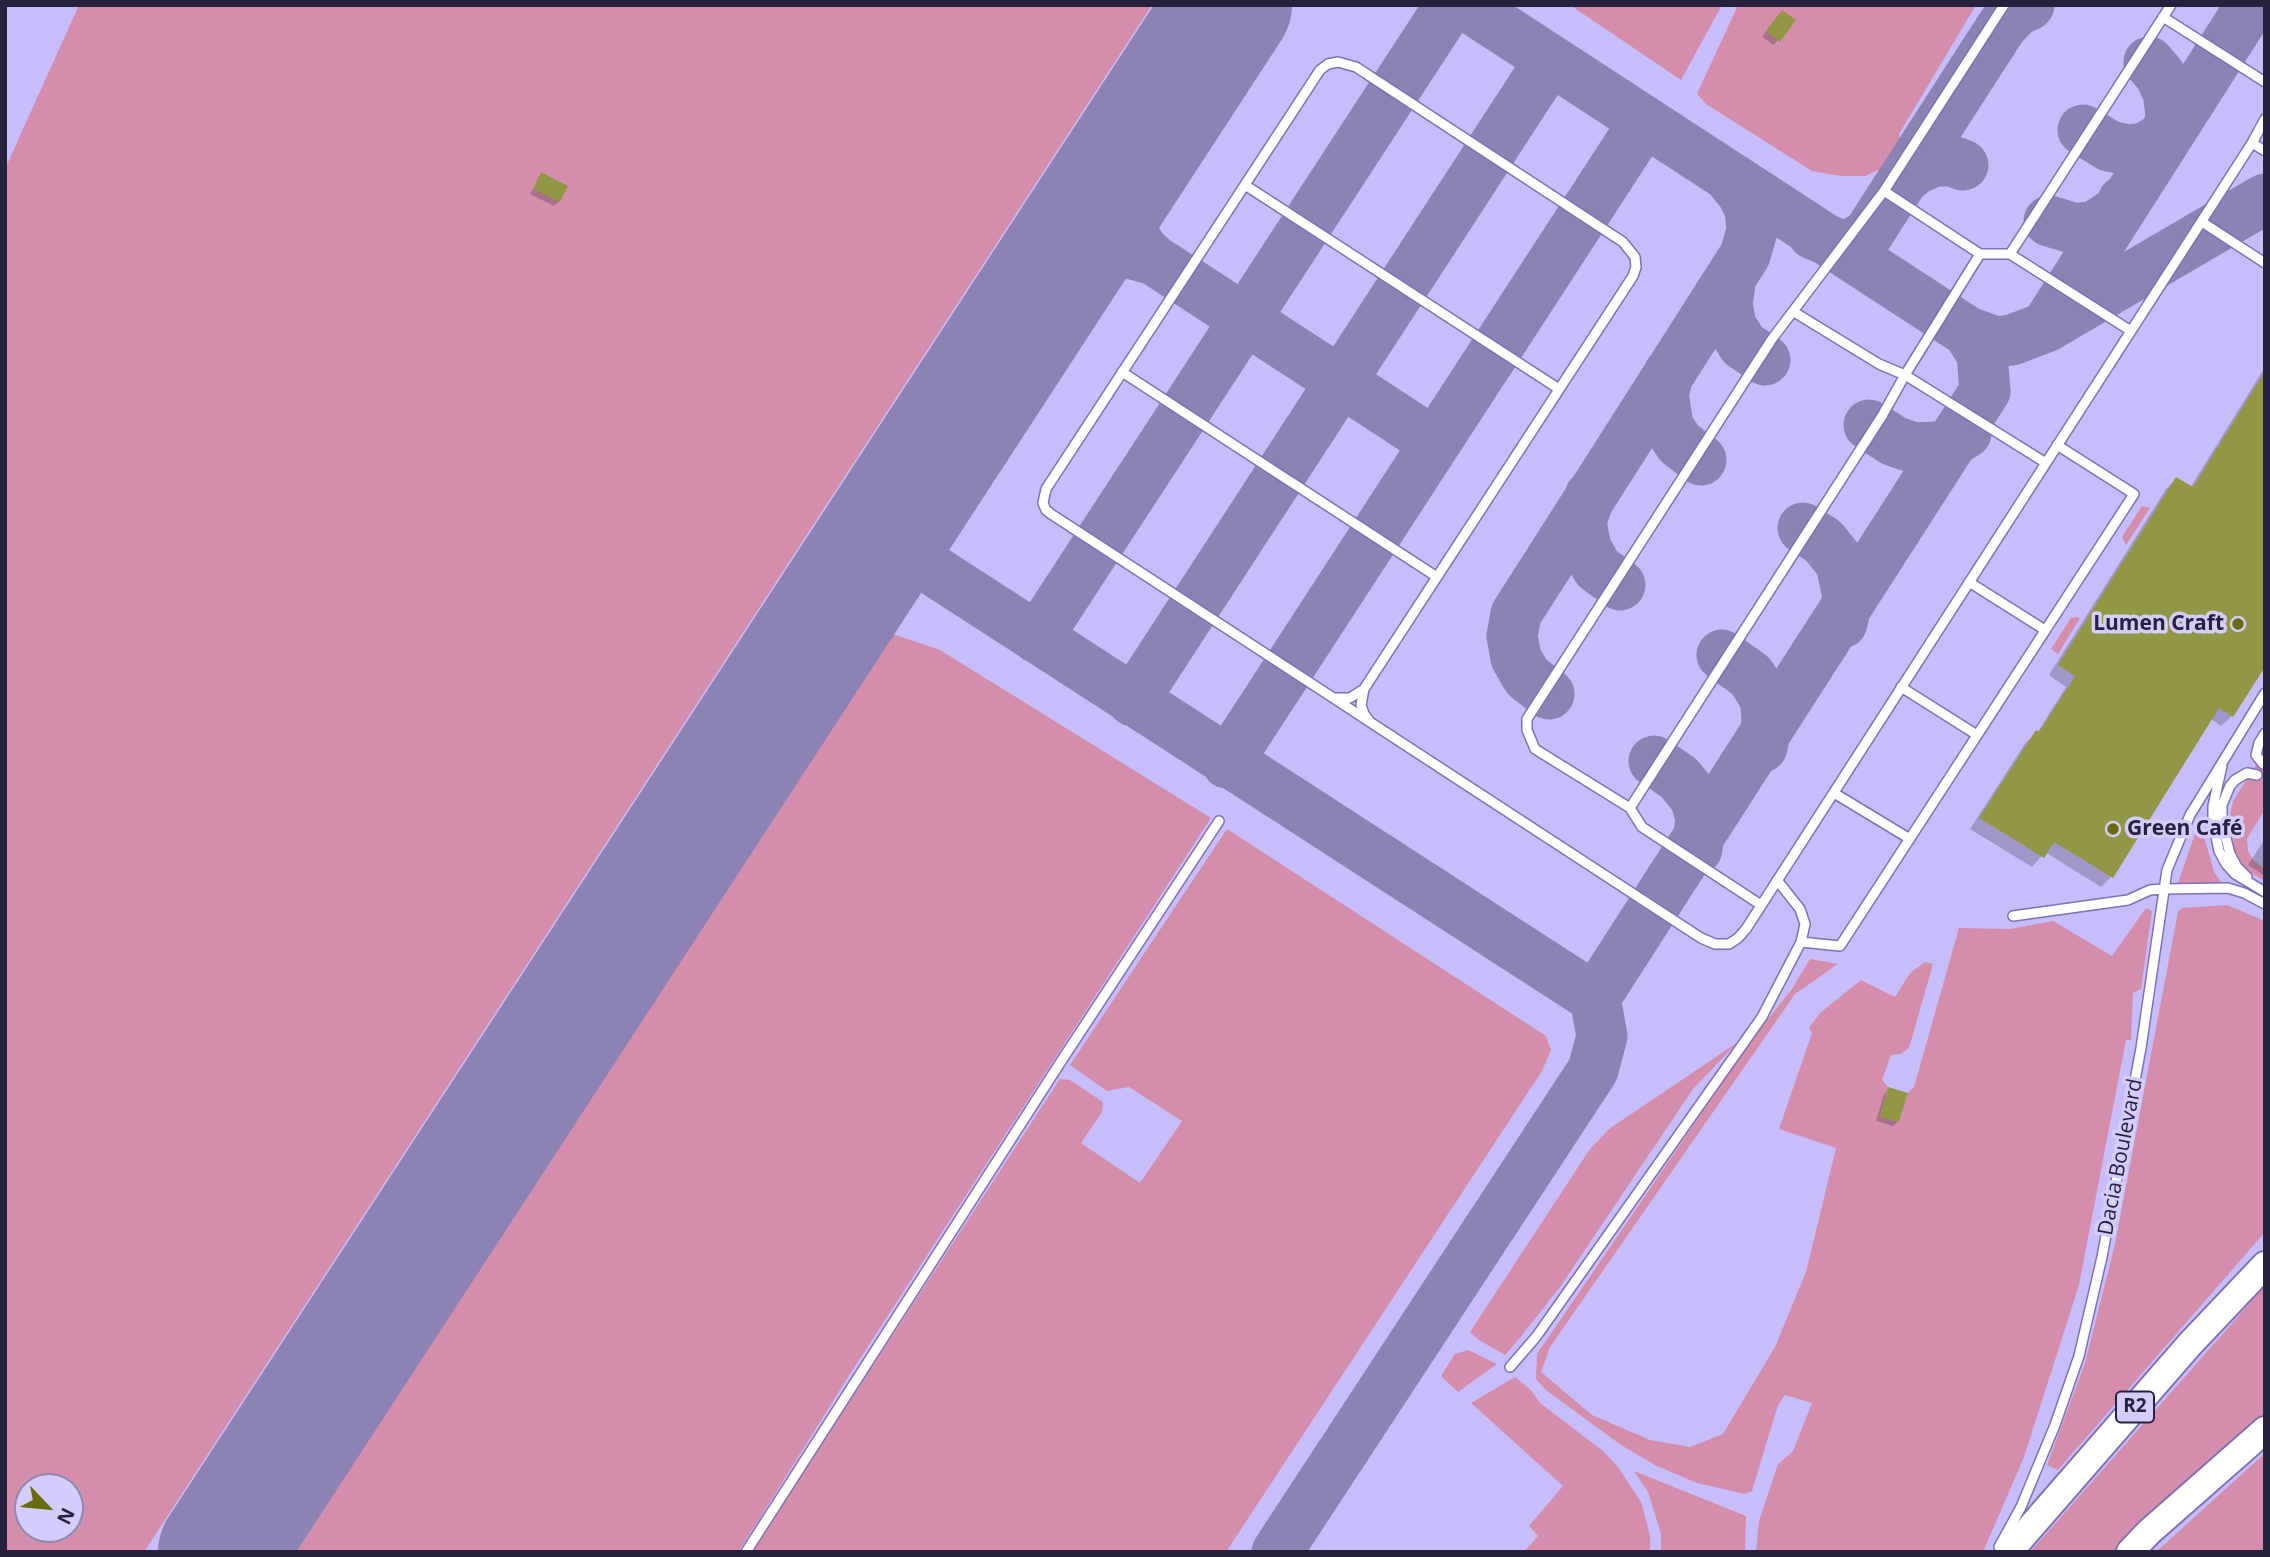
<!DOCTYPE html>
<html>
<head>
<meta charset="utf-8">
<style>
  body { margin:0 }
  #map { position:relative; width:2270px; height:1557px; overflow:hidden; background:#c7bdfa; font-family:"Open Sans",sans-serif }
  canvas { display:block }
  .frame { position:absolute; inset:0; border:7px solid #27213e; pointer-events:none }
  .north { position:absolute; left:14px; top:1473px; width:70px; height:70px; box-sizing:border-box; background:#d4ccfa; border:2px solid #8f88af; border-radius:50%; rotate:116deg; font-size:19px; font-weight:700; line-height:28px; text-align:center; color:#27213e }
  .north::after { content:''; display:block; margin:auto; width:24px; height:32px; background:#676c0e; clip-path:polygon(50% 0,100% 100%,50% 72%,0 100%) }
</style>
</head>
<body>
<div id="map">
<canvas width="2270" height="1557"></canvas>
<div class="frame"></div>
<div class="north">N</div>
</div>
<script>
const g = document.querySelector('canvas').getContext('2d');
g.lineJoin = 'round';
function fillPath(path, color) { g.fillStyle = color; g.fill(path, 'evenodd'); }
const shape = rows => new Path2D(rows.map(r => 'M' + r).join(''));
function strokePath(path, color, width, dash) { g.strokeStyle = color; g.lineWidth = width; g.lineCap = dash ? 'butt' : 'round'; g.setLineDash(dash || []); g.stroke(path); }
function write(font, color, halo, rows, align = 'center') {
  g.font = font + ' "Open Sans",sans-serif'; g.lineWidth = 7; g.setLineDash([]); g.textBaseline = 'middle'; g.strokeStyle = halo; g.fillStyle = color; for (const [text, x, y, turn = 0] of rows) {
    g.save(); g.translate(x, y); g.rotate((+turn || 0) * Math.PI / 180); g.textAlign = isNaN(turn) ? turn : align; if (halo) g.strokeText(text, 0, 0); g.fillText(text, 0, 0); g.restore();
  }
}
fillPath(shape([
  [79,5,1152,5,144,1552,5,1552,5,169],
  [28,1487,70,1487,70,1529,28,1529],
  [1570,5,1722,5,1681,80],
  [1738,5,1976,5,1899,134,1900,156,1894,163,1865,176,1841,176,1812,171,1706,104,1697,94],
  [2142,506,2150,508,2126,545,2122,537],
  [2076,617,2080,618,2058,654,2051,649,2071,618],
  [893,634,940,650,1211,818,850,1374,755,1526,738,1552,295,1552],
  [2265,751,2265,809,2247,839,2248,851,2253,860,2265,869,2265,881,2242,868,2236,856,2229,820,2233,801],
  [2197,828,2202,829,2214,872,2227,890,2177,886],
  [1227,829,1546,1036,1551,1050,1542,1071,1226,1552,751,1552,1060,1079,1070,1080,1103,1102,1102,1112,1081,1143,1140,1183,1182,1121,1129,1087,1107,1091,1070,1065],
  [2227,905,2265,921,2265,1232,2058,1470,2047,1465,2085,1363,2115,1244,2178,912,2182,908],
  [2146,908,2152,911,2141,989,2133,993,2131,1040,2126,1040,2079,1285,2024,1457,1983,1552,1756,1552,1759,1521,1778,1464,1793,1451,1812,1403,1785,1395,1778,1405,1752,1491,1745,1494,1697,1483,1655,1465,1621,1445,1546,1390,1536,1379,1537,1354,1755,1035,1792,989,1810,959,1838,964,1795,994,1550,1347,1541,1372,1592,1415,1650,1440,1690,1447,1723,1434,1775,1347,1806,1272,1836,1148,1779,1129,1812,1033,1809,1028,1820,1013,1861,980,1895,997,1910,973,1925,962,1933,964,1909,1048,1901,1054,1891,1055,1882,1080,1888,1087,1880,1117,1899,1122,1908,1093,1914,1087,1959,928,2010,929,2053,921,2112,956],
  [1738,1042,1693,1089,1560,1287,1519,1339,1505,1355,1479,1340,1470,1332,1590,1149,1609,1129],
  [2265,1286,2265,1415,2115,1552,2030,1552],
  [1468,1350,1497,1364,1458,1392,1441,1376,1455,1354],
  [1515,1377,1531,1390,1540,1403,1603,1451,1618,1467,1641,1502,1650,1535,1650,1552,1524,1552,1538,1536,1529,1526,1563,1486,1471,1403],
  [2265,1453,2265,1552,2156,1552],
  [1634,1471,1746,1516,1745,1552,1661,1552,1661,1534,1648,1492]
]), '#d48eac');
fillPath(shape([
  [1777,17,1793,21,1774,45,1762,37],
  [542,175,559,201,554,206,530,194],
  [2265,367,2265,663,2232,716,2221,726,2211,719,2111,877,2101,887,2045,852,2032,867,1970,829,2026,742,2037,733,2066,687,2049,675,2166,489,2176,479,2190,488],
  [2265,839,2265,876,2248,865],
  [1889,1089,1898,1121,1893,1126,1876,1121,1884,1094]
]), '#0003');
strokePath(shape([
  [1466,5,1968,332,1996,342,2012,340,2046,327,2265,199],
  [2083,130,2109,146,2128,150,2145,148,2168,134,2171,114,2168,93,2160,75,2149,62],
  [1135,150,1125,173,1122,203,1129,229,1143,250,1154,260],
  [1904,179,1914,170,1934,161,1952,161,1963,165],
  [2049,221,2076,229,2095,226,2120,210,2123,201],
  [1813,234,1842,246,1852,244,1868,234,2002,26,2016,11,2029,5],
  [1052,276,1074,262,1106,251,1122,251,1154,260,1435,443],
  [1731,277,1727,304,1731,326,1743,345,1765,360],
  [2049,322,2251,5],
  [1669,373,1663,393,1668,426,1679,443,1701,460],
  [1869,425,1894,441,1914,448,1937,447,1948,444,1966,433],
  [1590,496,1582,518,1582,528,1586,548,1597,568,1620,585],
  [1803,528,1823,541,1841,563,1848,597,1842,623],
  [882,537,1595,998,1985,391,1982,354,1968,332],
  [1037,638,1450,5],
  [1722,655,1751,676,1763,695,1766,705,1767,724,1762,747],
  [1549,694,1527,677,1516,658,1512,636,1516,614,1745,255,1752,231,1750,209,1742,193,1730,178],
  [1133,701,1550,60],
  [1654,761,1679,778,1696,799,1701,819,1697,849],
  [1227,763,1644,122],
  [1277,1552,1593,1070,1602,1036,1595,998]
]), '#8c83b4', 51);
strokePath(shape([
  [221,1552,1229,5]
]), '#8c83b4', 126);
fillPath(shape([
  [1782,10,1796,20,1780,42,1766,31],
  [541,172,568,186,560,202,533,189],
  [2265,371,2265,667,2233,717,2219,708,2113,878,2054,842,2044,858,1979,818,2036,730,2039,732,2075,676,2058,665,2176,477,2193,487],
  [1888,1087,1908,1093,1899,1122,1880,1117]
]), '#929745');
const service = shape([
  [2163,17,2265,82],
  [2252,143,2265,151],
  [1245,185,1559,389],
  [1884,191,1980,254,2010,254,2131,331],
  [2202,222,2265,263],
  [1980,254,1905,375,2046,463],
  [2010,254,2171,5],
  [1122,372,1437,577],
  [1969,582,2045,630],
  [1901,687,1977,735],
  [1334,698,1350,698,1364,689],
  [1370,722,1364,714,1361,705,1364,689,1633,276,1636,267,1635,257,1623,242,1356,67,1338,62,1328,64,1320,70,1046,489,1043,503,1046,510,1051,514,1332,697,1370,722,1701,938,1715,944,1729,944,1738,938,1746,929,2252,143,2265,119],
  [2263,764,2256,755,2259,743,2265,733],
  [2222,766,2213,806,2213,822,2219,851,2226,864,2235,874,2265,892],
  [1834,793,1910,839],
  [1630,808,1882,416,1905,375,1879,364,1794,312],
  [2247,877,2237,867,2230,854,2222,822,2222,805,2230,786,2235,780,2247,773,2257,775],
  [1761,905,1642,827,1630,808,1535,749,1527,730,1527,719,1772,339,1884,191,2004,5],
  [2013,916,2128,900,2150,890,2164,889,2228,888,2244,893,2265,904],
  [1801,942,1840,946,2134,494,2057,445],
  [1510,1367,1536,1337,1762,1017,1801,942,1805,924,1800,909,1777,880],
  [1999,1547,2021,1507,2055,1425,2079,1356,2102,1257,2141,1048,2167,870,2190,815,2265,693],
  [746,1552,1060,1063,1219,821]
]);
const primary = shape([
  [2009,1552,2190,1344,2265,1265],
  [2130,1552,2149,1532,2265,1430]
]);
strokePath(service, '#7f70b7', 12);
strokePath(primary, '#7f70b7', 30);
strokePath(service, '#fff', 9);
strokePath(primary, '#fff', 26);
for (const [x, y, r, color] of [
  [2238,624,7,"#676c0e"],
  [2113,829,7,"#676c0e"]
]) { const dot = new Path2D(); dot.arc(x, y, r, 0, 2 * Math.PI); g.fillStyle = color; g.fill(dot); strokePath(dot, '#d4ccfa', 2.5); }
for (const [x, y, w] of [
  [2135,1407,38]
]) { const box = new Path2D(); box.roundRect(x - w / 2, y - 15.5, w, 31, 5); g.fillStyle = '#d4ccfa'; g.fill(box); strokePath(box, '#27213e', 2); }
write('bold 19px', '#27213e', null, [
  ["R2",2135,1407]
]);
write('bold 21px', '#27213e', '#d4ccfa', [
  ["Lumen Craft",2224,624],
  ["Green Café",2127,829,"left"]
], 'right');
write('21px', '#27213e', '#d4ccfa', [
  ["Dacia Boulevard",2121,1157,-79]
]);
</script>
</body>
</html>
